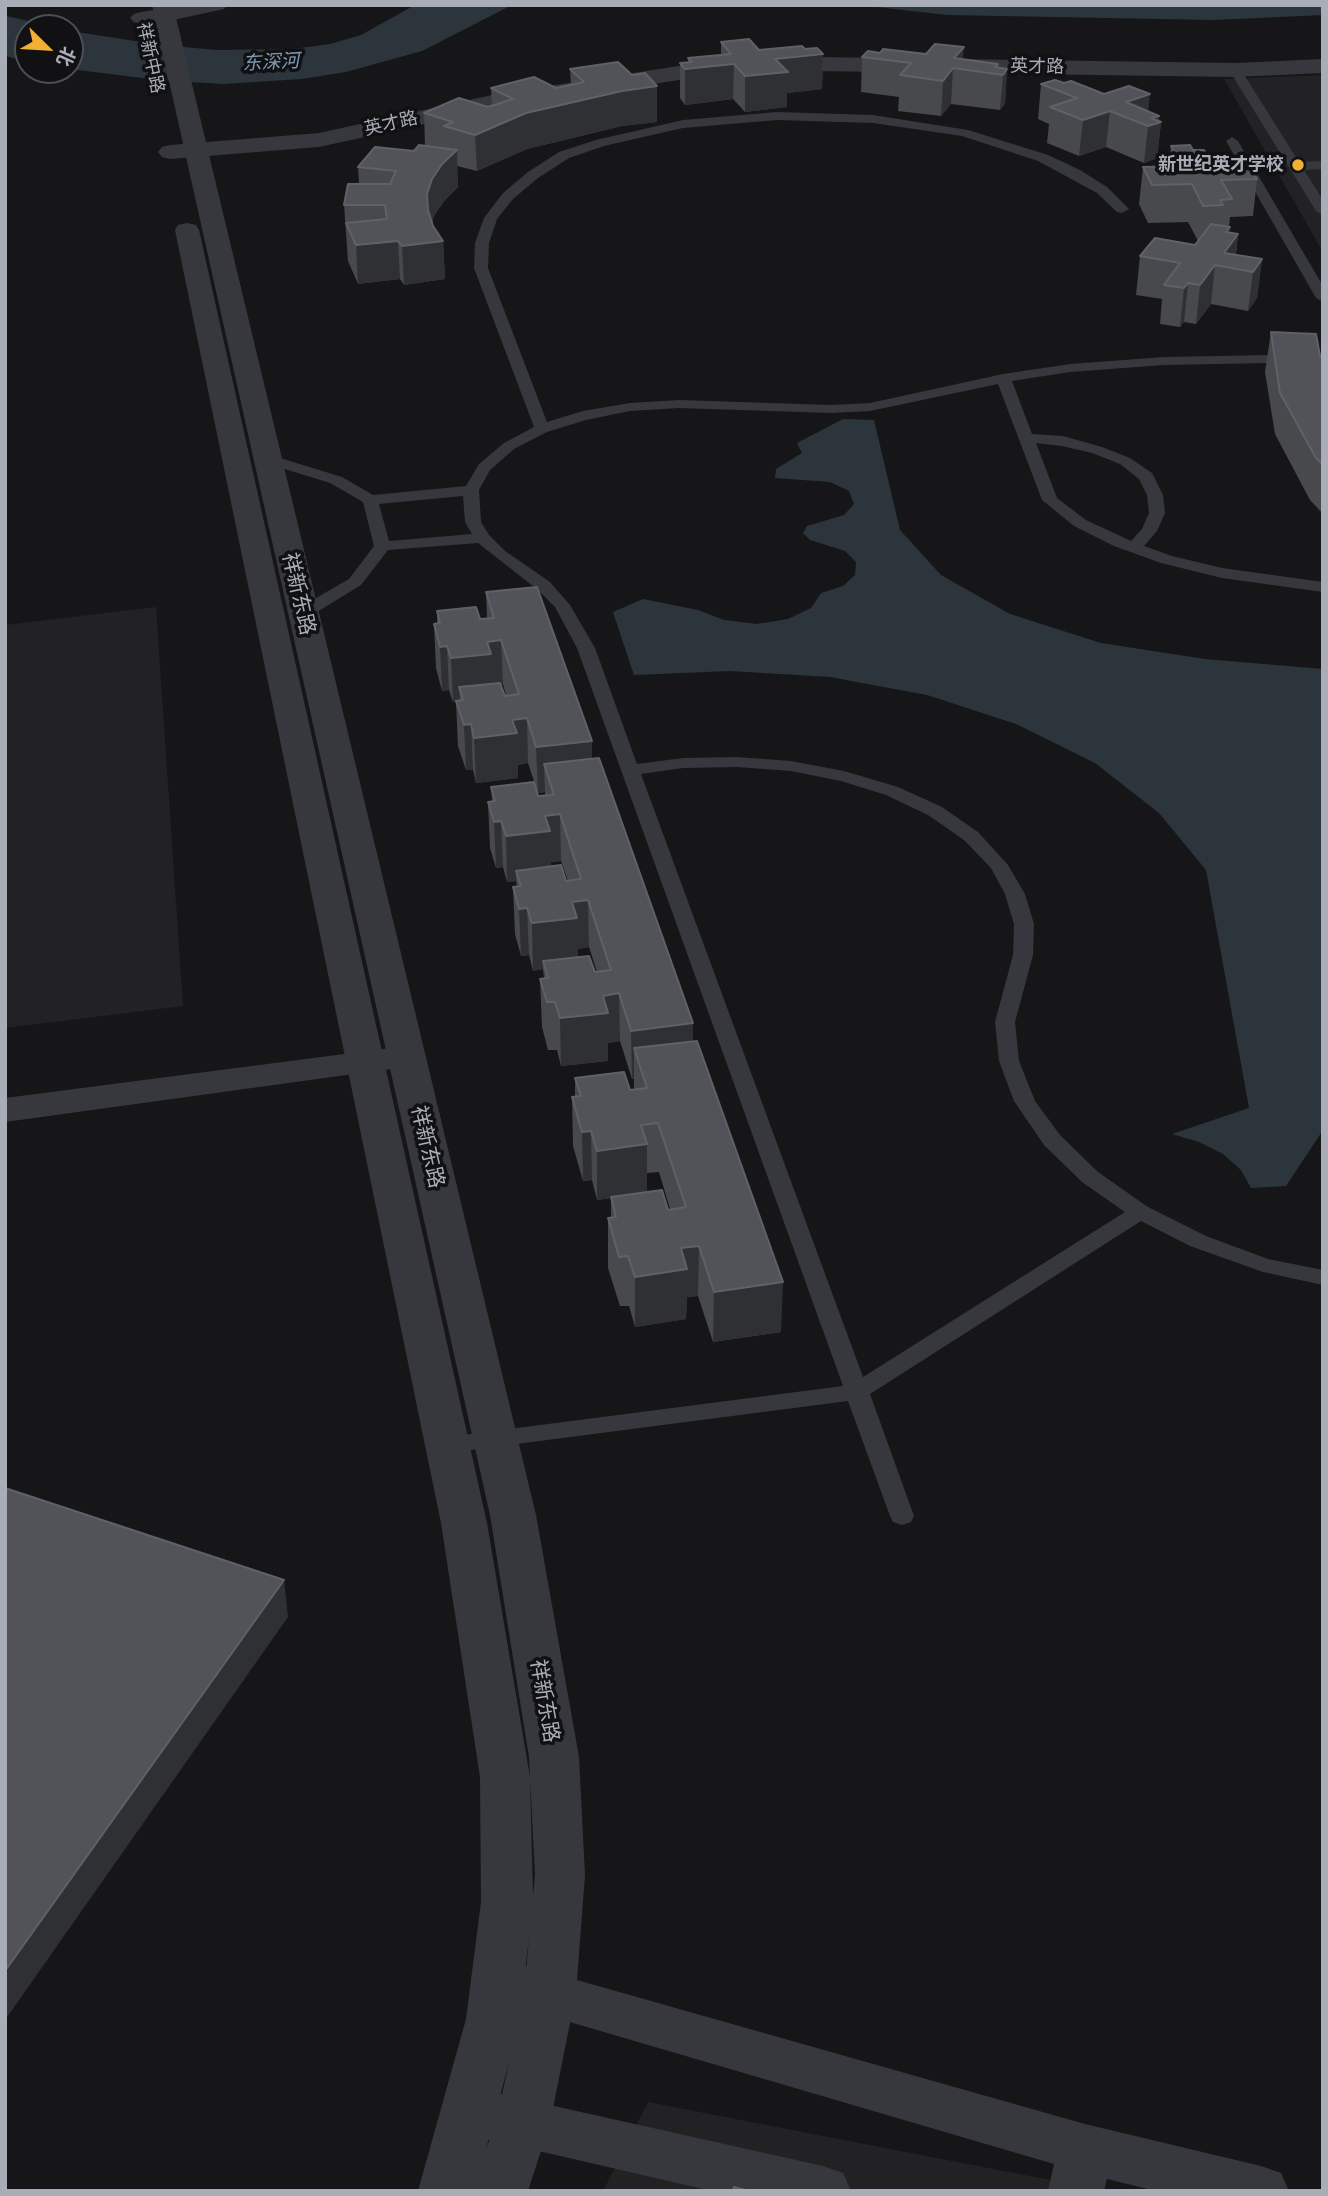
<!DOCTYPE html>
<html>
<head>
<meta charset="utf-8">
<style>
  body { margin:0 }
  #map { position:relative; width:1328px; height:2196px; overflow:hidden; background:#161618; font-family:Manrope,"Noto Sans SC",sans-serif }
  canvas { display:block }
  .frame { position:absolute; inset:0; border:7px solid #a8adb8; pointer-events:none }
  .north { position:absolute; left:14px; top:14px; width:70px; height:70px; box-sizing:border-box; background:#111113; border:2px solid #4d4f55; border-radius:50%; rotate:114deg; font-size:19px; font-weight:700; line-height:28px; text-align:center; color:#a8adb8 }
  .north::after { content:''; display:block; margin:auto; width:24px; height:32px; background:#f2b134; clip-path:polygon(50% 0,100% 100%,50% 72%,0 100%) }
</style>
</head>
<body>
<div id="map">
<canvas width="1328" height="2196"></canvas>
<div class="frame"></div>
<div class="north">北</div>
</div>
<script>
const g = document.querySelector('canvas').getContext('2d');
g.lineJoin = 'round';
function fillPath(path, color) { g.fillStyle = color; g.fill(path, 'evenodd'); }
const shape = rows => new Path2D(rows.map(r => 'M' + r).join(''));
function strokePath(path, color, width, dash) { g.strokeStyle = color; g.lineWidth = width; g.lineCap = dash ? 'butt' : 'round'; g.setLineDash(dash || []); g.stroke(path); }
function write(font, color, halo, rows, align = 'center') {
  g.font = font + ' Manrope,"Noto Sans SC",sans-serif'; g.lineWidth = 7; g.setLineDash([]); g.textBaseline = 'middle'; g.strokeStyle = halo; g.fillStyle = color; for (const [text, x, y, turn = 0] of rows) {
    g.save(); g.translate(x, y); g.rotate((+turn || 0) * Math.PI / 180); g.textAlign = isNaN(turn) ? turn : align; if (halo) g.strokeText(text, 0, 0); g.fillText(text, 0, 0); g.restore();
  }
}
fillPath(shape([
  [1323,75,1323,252,1224,79],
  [156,607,183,1006,5,1028,5,625],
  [648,2102,1107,2191,603,2191]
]), '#222225');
fillPath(shape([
  [415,5,512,5,422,51,346,72,302,79,223,84,158,80,70,69,70,31,161,45,217,50,293,49,330,44,361,35],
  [859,5,1323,5,1323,15,1214,20,947,15],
  [5,16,16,18,57,28,28,28,28,61,5,56],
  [843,419,874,420,900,530,941,575,1010,614,1101,643,1205,659,1323,669,1323,1130,1286,1186,1251,1188,1241,1170,1223,1154,1199,1142,1172,1134,1249,1108,1206,870,1159,813,1095,763,1016,724,927,695,830,677,730,671,634,675,613,612,643,599,698,610,724,620,757,624,788,619,811,608,821,593,843,586,855,575,856,562,845,551,810,540,803,533,807,526,844,515,854,504,849,491,830,482,775,478,776,469,802,453,797,443]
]), '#2c353c');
fillPath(shape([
  [1235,66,1241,70,1299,162,1323,161,1323,169,1304,170,1323,200,1323,215,1316,211,1229,70,1235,66],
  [777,112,873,115,968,130,1048,155,1080,170,1107,187,1129,209,1122,213,1117,212,1097,193,1038,161,962,136,873,123,777,120,683,128,604,146,569,158,538,178,513,199,497,219,489,243,488,268,547,422,583,411,630,403,679,400,831,405,870,403,1003,374,1070,364,1164,357,1323,354,1323,362,1164,365,1070,372,1012,381,1032,434,1063,436,1102,447,1130,458,1152,473,1163,495,1165,513,1157,531,1144,546,1172,556,1222,568,1323,582,1323,592,1222,578,1161,563,1114,546,1074,526,1042,500,998,384,870,411,831,413,679,408,630,411,586,420,547,432,514,449,490,470,479,490,481,522,489,535,505,551,550,582,570,605,595,648,637,764,683,758,737,757,791,761,844,771,898,787,942,807,978,832,1008,865,1025,894,1034,924,1033,955,1015,1022,1019,1061,1035,1101,1060,1135,1098,1172,1148,1207,1206,1236,1268,1259,1323,1270,1323,1285,1263,1272,1190,1246,1141,1221,870,1394,914,1516,911,1522,902,1525,893,1522,890,1516,848,1401,447,1453,439,1451,435,1445,439,1439,447,1437,843,1386,577,648,555,607,538,590,478,543,388,550,361,585,309,617,297,617,295,613,297,609,349,579,374,546,363,502,330,483,262,462,259,459,267,454,342,477,373,495,466,486,479,464,504,443,534,427,474,268,475,243,484,218,503,193,528,172,559,152,596,140,683,120,777,112],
  [1036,443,1062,446,1092,453,1120,464,1139,479,1147,495,1149,513,1142,529,1131,541,1086,520,1057,498,1036,443],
  [463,496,465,522,472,534,389,541,379,504,463,496],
  [737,767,791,771,841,781,886,795,928,815,964,840,991,868,1005,894,1014,924,1013,955,995,1022,999,1061,1014,1101,1044,1145,1082,1182,1125,1212,863,1377,641,774,683,768,737,767],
  [1232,137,1238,141,1323,286,1323,302,1316,298,1226,141,1232,137]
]), '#37383d');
fillPath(shape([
  [185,5,227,5,224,9,164,22,141,24,134,22,130,18,134,14,141,12,185,5],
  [744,56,1235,63,1323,59,1323,73,1235,77,744,70,497,108,319,147,170,159,162,157,158,152,162,147,170,145,319,133,497,94,744,56],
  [406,1046,419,1049,425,1057,419,1065,5,1122,5,1098,406,1046],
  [524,1965,1085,2124,1261,2166,1281,2173,1289,2191,1156,2191,1107,2179,1104,2191,1048,2191,1054,2164,505,2003,498,1987,505,1971,524,1965],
  [469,2087,823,2166,843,2173,851,2191,712,2191,469,2135,450,2128,442,2111,450,2094,469,2087]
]), '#37383d');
fillPath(shape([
  [152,5,173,5,536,1515,579,1757,585,1875,576,1993,550,2123,528,2191,418,2191,466,2019,481,1902,480,1777,441,1523,175,230,178,225,187,223,196,225,199,230,487,1523,530,1777,533,1896,535,1875,529,1757,490,1515,152,5],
  [529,1938,524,1993,521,2003,529,1938],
  [509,2062,496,2123,486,2149,509,2062]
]), '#37383d');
fillPath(shape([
  [721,42,759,50,805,49,823,54,822,89,787,93,787,107,745,112,733,99,685,105,680,98,680,63,688,62,688,58,721,55],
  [862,57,963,59,998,64,998,68,1007,69,1005,104,1000,110,951,104,941,116,898,111,899,97,861,92],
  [570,69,632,75,657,86,657,122,622,126,527,149,477,171,457,166,458,187,444,201,434,216,432,223,443,241,445,279,404,285,400,279,358,284,348,261,344,205,359,184,358,167,425,146,424,113,492,106,491,88,556,88,571,85],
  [1064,83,1104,94,1159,116,1159,121,1161,122,1157,158,1144,163,1106,147,1079,156,1047,143,1049,124,1038,119,1041,84],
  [1171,146,1193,150,1214,168,1257,179,1253,216,1230,217,1229,227,1230,233,1238,234,1236,255,1262,259,1257,298,1248,311,1211,304,1196,324,1184,322,1180,327,1160,324,1162,299,1136,295,1140,256,1195,245,1198,241,1188,222,1148,223,1139,204,1143,167,1169,166],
  [1271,332,1320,356,1323,357,1323,514,1310,500,1275,434,1265,372],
  [486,592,592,759,693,1041,781,1332,713,1342,698,1296,687,1297,686,1319,635,1327,629,1306,620,1306,608,1268,608,1218,611,1218,611,1198,597,1200,592,1180,583,1181,573,1146,572,1097,575,1097,575,1078,630,1090,634,1089,634,1079,632,1079,620,1041,608,1043,608,1061,561,1066,557,1050,548,1050,542,1027,540,979,544,978,543,969,533,971,529,955,521,956,515,934,513,887,517,886,516,881,507,882,503,867,496,868,490,848,488,802,492,801,491,787,538,796,545,796,545,792,538,793,528,763,518,765,518,778,476,783,473,770,466,770,458,746,456,702,453,702,449,690,442,691,436,668,434,624,437,623,437,611,480,619,487,618],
  [503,684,506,695,505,696,501,685],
  [561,861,568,881,566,881,551,867,551,862],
  [589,947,597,972,595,972,578,957,578,949],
  [659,1172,670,1209,668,1210,647,1192,647,1173]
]), '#47494d');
fillPath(shape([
  [964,47,962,70,954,58],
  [823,54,822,89,787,93,787,107,745,112,745,76,775,59],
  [734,64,733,99,685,105,685,69],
  [953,68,951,104,941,116,943,81],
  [1007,69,1005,104,1000,110,1003,75],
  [657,86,657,122,622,126,527,149,477,171,475,135,526,113,622,91],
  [1150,94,1147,126,1126,102],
  [1110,111,1106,147,1079,156,1083,120],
  [1159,116,1158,123,1161,122,1157,158,1144,163,1148,126,1151,118],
  [457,150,458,187,444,201,434,216,429,232,443,241,445,279,404,285,402,246,427,194,432,179,442,164],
  [1230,227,1228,248,1238,234,1234,269,1222,267,1226,232],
  [398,241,400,279,358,284,356,245],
  [1262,259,1257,298,1248,311,1253,272],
  [1215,265,1211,304,1196,324,1200,285],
  [1188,283,1184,322,1180,327,1184,288],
  [501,640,503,684,459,687,460,701,453,702,451,658,487,642],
  [447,646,449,690,442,691,440,647],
  [527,718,528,763,518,765,518,778,476,783,474,738,512,720],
  [471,724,473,770,466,770,464,725],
  [592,741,592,787,544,764,545,792,538,793,536,747],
  [560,814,561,861,551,862,551,877,516,871,516,881,507,882,506,836,545,816],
  [501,821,503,867,496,868,494,822],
  [588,900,589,947,578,949,578,965,543,961,543,969,533,971,532,923,572,902],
  [527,908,529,955,521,956,519,909],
  [619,993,620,1041,608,1043,608,1061,561,1066,560,1018,603,996],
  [693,1023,693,1071,634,1048,634,1079,632,1079,631,1031],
  [591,1131,592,1180,583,1181,582,1132],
  [647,1144,647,1193,597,1200,597,1151],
  [699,1246,698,1296,687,1297,686,1319,635,1327,635,1277,681,1248],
  [783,1282,781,1332,713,1342,714,1292],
  [284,1580,288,1617,5,2020,5,1971]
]), '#2f3033');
const building = shape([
  [749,39,759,50,802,46,805,49,817,48,823,54,775,59,788,72,745,76,734,64,685,69,680,63,692,62,688,58,731,54,721,42,749,39],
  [935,44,964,47,954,58,998,64,995,67,1007,69,1003,75,953,68,943,81,900,75,911,63,862,57,868,51,880,53,883,49,926,54,935,44],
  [618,62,632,75,645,73,657,86,622,91,526,113,475,135,444,126,453,122,424,113,459,98,488,107,513,99,491,88,534,77,556,88,584,82,570,69,618,62],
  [1055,80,1064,83,1071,81,1104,94,1129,86,1150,94,1126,102,1159,116,1151,118,1161,122,1148,126,1110,111,1083,120,1050,107,1077,98,1041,84,1055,80],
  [419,145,457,150,442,164,432,179,427,194,428,210,433,226,443,241,402,246,398,241,356,245,346,223,387,219,385,205,344,205,348,184,390,184,396,171,358,167,375,147,414,151,419,145],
  [1190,145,1193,150,1204,150,1214,168,1250,167,1257,179,1221,180,1232,199,1220,200,1223,205,1203,206,1192,184,1152,185,1143,167,1182,166,1171,146,1190,145],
  [1211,224,1230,227,1226,232,1238,234,1224,253,1262,259,1253,272,1215,265,1200,285,1188,283,1184,288,1164,285,1180,263,1140,256,1155,238,1195,245,1211,224],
  [1271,332,1316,334,1320,356,1323,357,1323,465,1316,458,1280,393,1271,332],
  [537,587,592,741,536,747,527,718,512,720,517,733,474,738,471,724,464,725,456,701,463,700,459,687,500,683,505,696,519,694,501,640,487,642,491,654,451,658,447,646,440,647,434,624,440,623,437,611,476,607,480,619,494,618,486,592,537,587],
  [599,758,693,1023,631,1031,619,993,603,996,608,1013,560,1018,555,1002,547,1002,540,979,548,978,543,961,589,956,595,972,611,970,588,900,572,902,577,918,532,923,527,908,519,909,513,887,521,886,516,871,561,865,566,881,581,879,560,814,545,816,550,831,506,836,501,821,494,822,488,802,495,801,491,787,534,782,538,796,554,795,544,764,599,758],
  [697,1041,783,1282,714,1292,699,1246,681,1248,687,1269,635,1277,628,1256,619,1257,608,1218,616,1217,611,1197,662,1190,668,1210,686,1207,658,1123,641,1125,647,1144,597,1151,591,1131,582,1132,572,1097,581,1096,575,1078,624,1072,630,1090,647,1088,634,1048,697,1041],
  [5,1488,284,1580,5,1971,5,1488],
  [734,2187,749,2191,733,2191,734,2187]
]);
fillPath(building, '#525359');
strokePath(building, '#5f6168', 2);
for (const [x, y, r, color] of [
  [1298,165,7,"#f2b134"]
]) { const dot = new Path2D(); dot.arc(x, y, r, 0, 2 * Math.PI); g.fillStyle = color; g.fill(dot); strokePath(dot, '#111113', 2.5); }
write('18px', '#a8adb8', '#111113', [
  ["祥新中路",150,58,78],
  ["英才路",1037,67,1],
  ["英才路",391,124,-13]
]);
write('bold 18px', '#a8adb8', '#111113', [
  ["新世纪英才学校",1284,165]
], 'right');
write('italic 19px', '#7f9bb3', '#111113', [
  ["东深河",271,63,-3]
]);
write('21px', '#a8adb8', '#111113', [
  ["祥新东路",298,594,77],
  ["祥新东路",427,1147,77],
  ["祥新东路",544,1701,80]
]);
</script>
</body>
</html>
